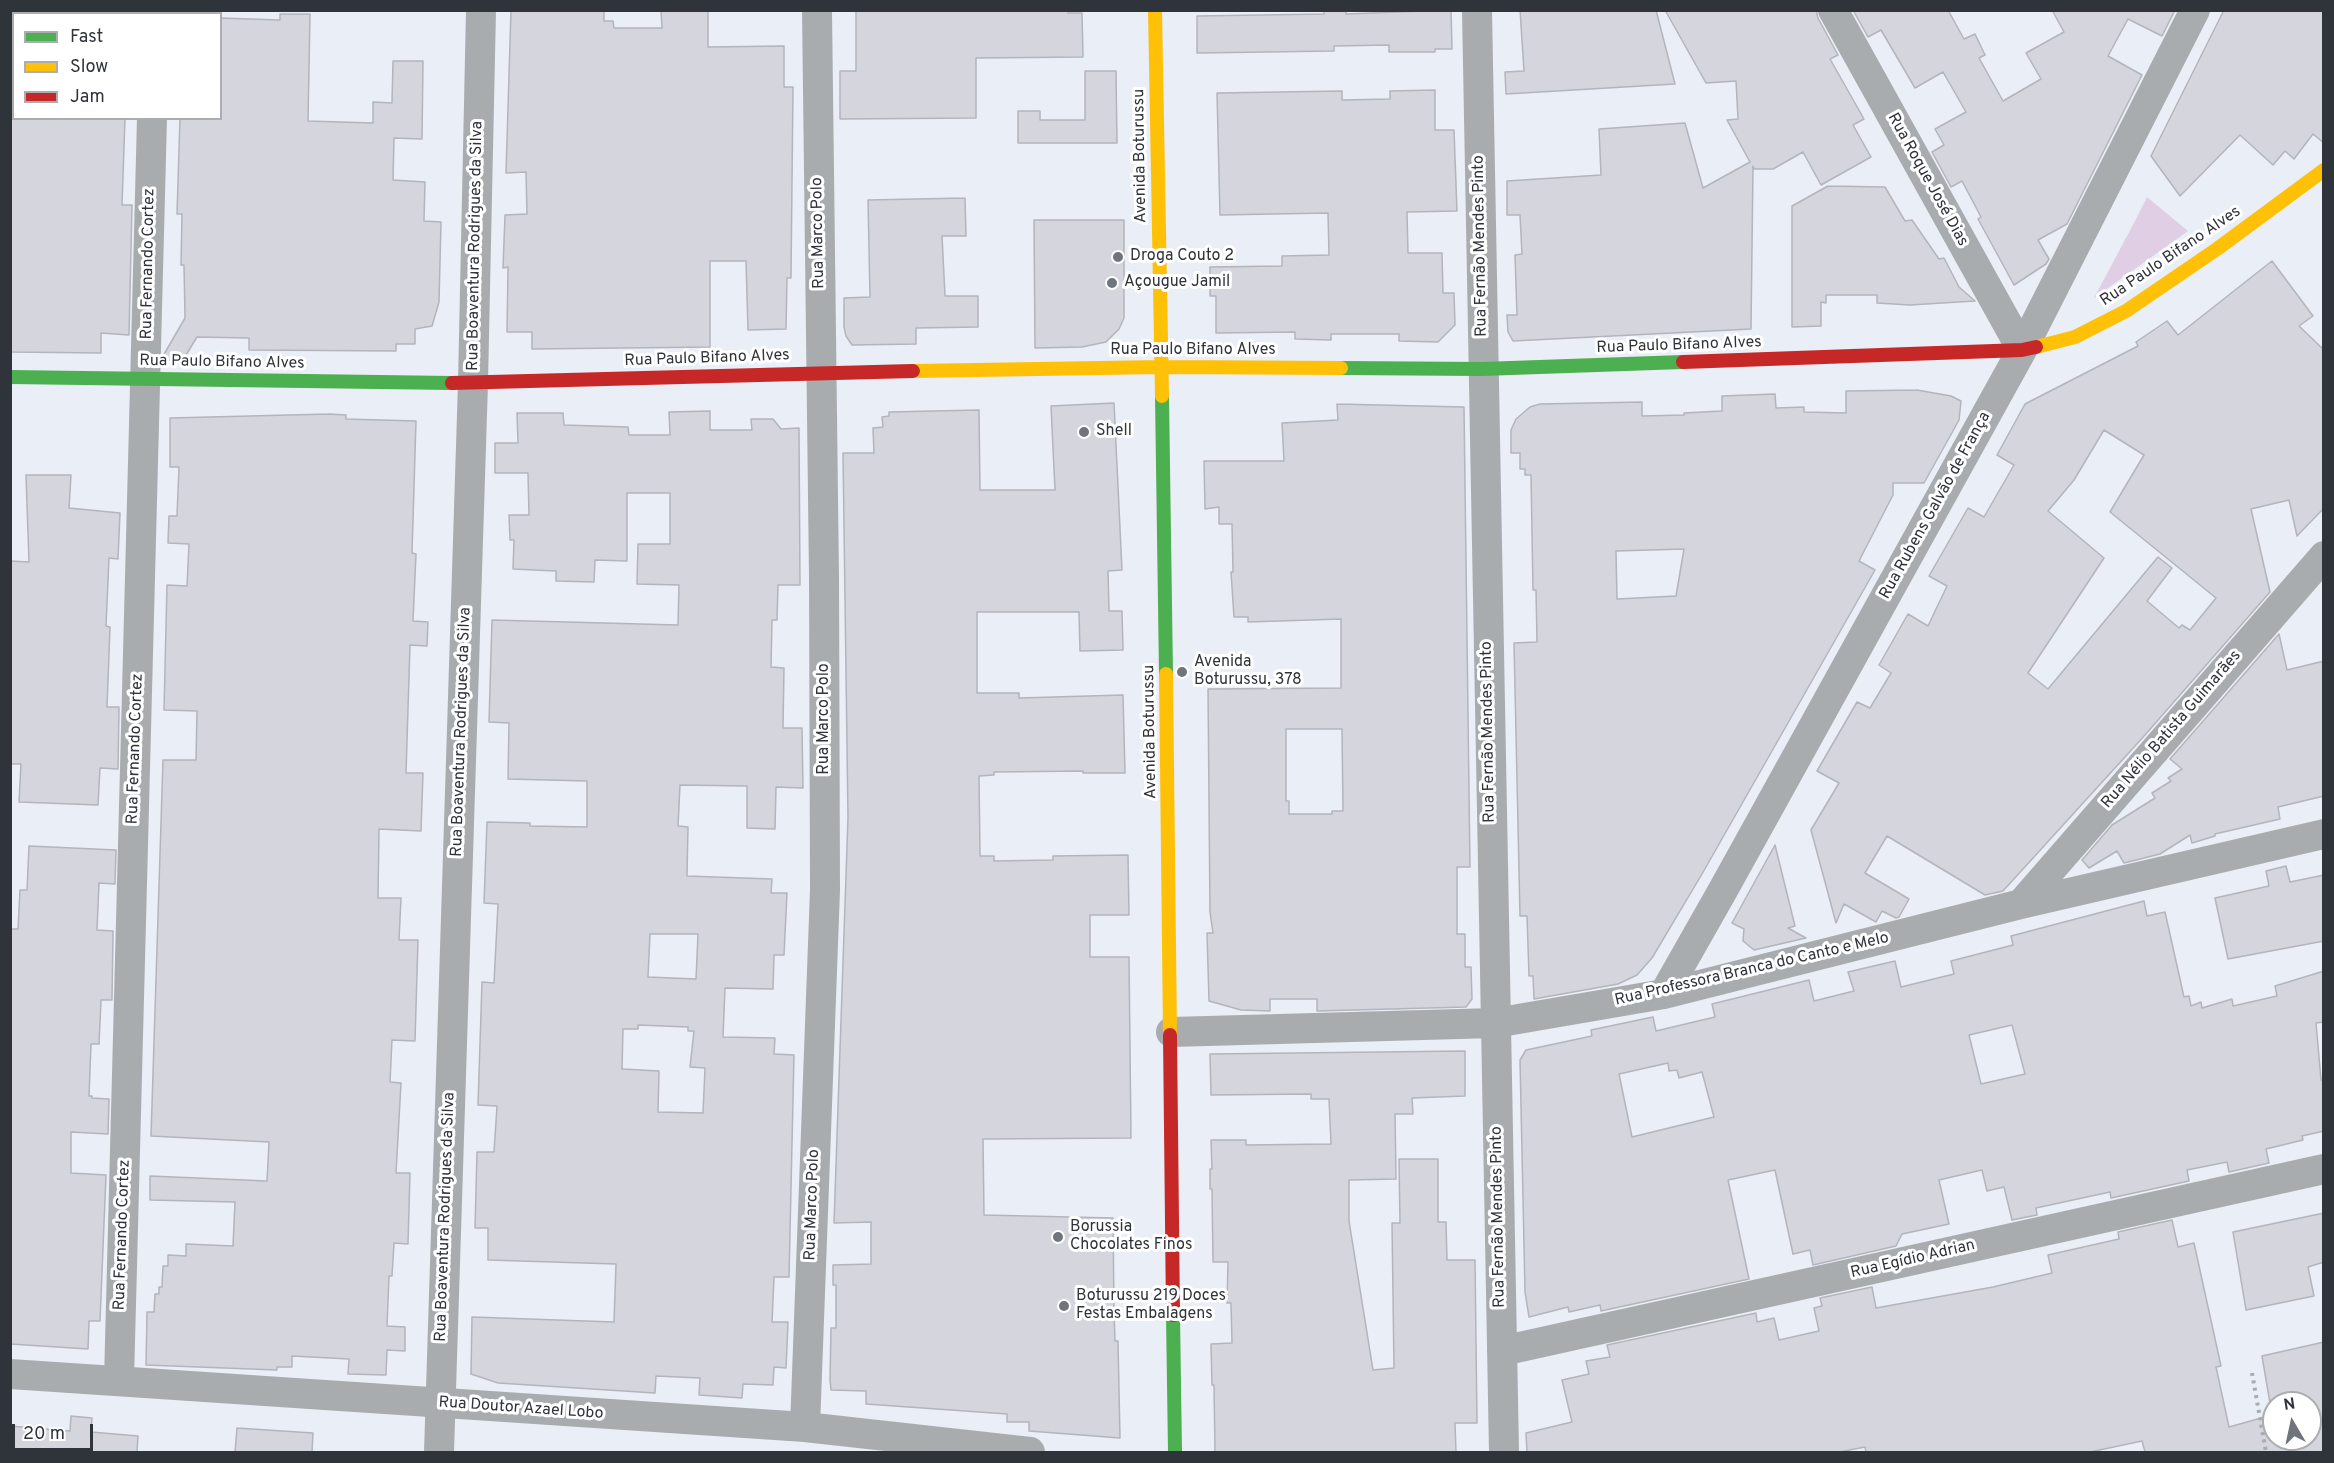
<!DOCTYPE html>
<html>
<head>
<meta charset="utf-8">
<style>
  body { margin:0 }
  #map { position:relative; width:2334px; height:1463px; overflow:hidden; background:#eaeef6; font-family:Overpass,sans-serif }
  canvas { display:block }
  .frame { position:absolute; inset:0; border:12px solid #2f333a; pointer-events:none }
  .legend { position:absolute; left:12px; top:12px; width:210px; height:108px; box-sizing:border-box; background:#fff; border:2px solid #acadb0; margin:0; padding:8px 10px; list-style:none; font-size:18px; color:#2f333a }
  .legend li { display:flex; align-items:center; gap:12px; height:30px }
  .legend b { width:30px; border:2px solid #acadb0 }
  .north { position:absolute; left:2262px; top:1391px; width:60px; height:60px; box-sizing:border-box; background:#fff; border:2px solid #acadb0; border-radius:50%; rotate:351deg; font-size:16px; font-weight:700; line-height:24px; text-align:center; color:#2f333a }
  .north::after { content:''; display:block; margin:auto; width:21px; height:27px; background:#70747c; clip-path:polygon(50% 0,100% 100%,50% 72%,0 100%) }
  .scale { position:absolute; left:12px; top:1424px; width:81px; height:27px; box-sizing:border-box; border:3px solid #2f333a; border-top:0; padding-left:8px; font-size:18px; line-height:21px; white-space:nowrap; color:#2f333a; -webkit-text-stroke:4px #fff; paint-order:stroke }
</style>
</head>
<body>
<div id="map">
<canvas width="2334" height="1463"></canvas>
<div class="frame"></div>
<ul class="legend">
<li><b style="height:8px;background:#4caf50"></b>Fast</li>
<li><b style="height:8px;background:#ffc107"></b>Slow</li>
<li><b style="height:8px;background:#c62828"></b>Jam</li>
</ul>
<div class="north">N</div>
<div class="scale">20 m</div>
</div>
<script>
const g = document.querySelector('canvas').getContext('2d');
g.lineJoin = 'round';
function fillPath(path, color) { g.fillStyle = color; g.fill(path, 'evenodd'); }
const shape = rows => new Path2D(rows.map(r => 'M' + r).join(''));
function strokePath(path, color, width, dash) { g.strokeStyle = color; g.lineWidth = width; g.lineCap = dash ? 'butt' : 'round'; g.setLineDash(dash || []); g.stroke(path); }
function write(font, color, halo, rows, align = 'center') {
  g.font = font + ' Overpass,sans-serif'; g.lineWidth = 6; g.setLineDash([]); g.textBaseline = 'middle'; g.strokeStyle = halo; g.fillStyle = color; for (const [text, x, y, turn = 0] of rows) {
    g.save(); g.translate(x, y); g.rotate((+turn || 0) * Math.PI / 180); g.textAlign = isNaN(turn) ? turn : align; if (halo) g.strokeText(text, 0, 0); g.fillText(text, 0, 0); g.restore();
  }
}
fillPath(shape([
  [2147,197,2188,231,2094,298,2135,221]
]), '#e0cee4');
const building = shape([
  [511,10,604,11,604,21,613,21,614,28,662,28,661,10,708,10,708,47,784,46,784,87,793,87,791,278,787,278,786,329,748,330,746,261,710,261,710,347,532,349,532,332,507,332,508,267,503,268,505,215,527,214,526,172,506,173,511,10],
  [856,10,1068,10,1068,13,1082,13,1083,57,976,58,976,118,840,119,840,71,856,71,856,10],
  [1324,10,1346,10,1346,14,1451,10,1452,49,1435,49,1435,52,1389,52,1389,45,1334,46,1334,51,1197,53,1197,16,1324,14,1324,10],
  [1520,10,1656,10,1675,84,1506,94,1505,72,1524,71,1520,10],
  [1665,10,1816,10,1818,18,1838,55,1830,59,1864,119,1853,125,1871,157,1821,185,1803,152,1773,169,1754,169,1753,166,1751,329,1513,341,1508,332,1507,315,1517,315,1515,255,1522,254,1520,215,1507,215,1507,181,1601,175,1599,129,1685,123,1703,188,1750,162,1727,120,1738,119,1736,81,1706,83,1665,10],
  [1853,10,1948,10,1964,39,1975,34,1985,55,1979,58,2003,101,2041,79,2026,53,2064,32,2052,10,2175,10,2162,36,2128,19,2108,56,2142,75,2067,224,2038,240,2049,259,2046,264,2014,285,1978,219,1981,217,1962,181,1951,187,1932,152,1944,145,1935,129,1966,112,1943,72,1915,88,1881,30,1868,37,1853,10],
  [2224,10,2324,10,2324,143,2313,134,2294,159,2285,151,2273,165,2240,135,2180,196,2151,156,2224,10],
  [280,14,310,14,308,121,373,123,373,102,392,103,393,61,423,61,422,139,394,138,393,180,425,182,424,221,441,222,439,302,432,326,415,329,415,344,396,344,396,351,249,350,249,338,197,337,183,360,163,360,163,356,185,318,184,265,181,265,182,214,177,214,180,118,220,118,220,18,280,20,280,14],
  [1085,71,1116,71,1117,143,1018,143,1018,111,1040,111,1040,120,1085,120,1085,71],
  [1435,90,1435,130,1454,130,1457,211,1407,212,1408,253,1442,253,1443,293,1454,293,1455,325,1438,342,1399,341,1399,334,1331,334,1331,340,1295,339,1295,332,1216,333,1216,296,1210,296,1210,267,1282,266,1282,256,1329,255,1328,213,1220,215,1217,93,1342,91,1342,100,1390,99,1390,91,1435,90],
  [10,118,125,118,122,205,132,205,129,335,101,333,101,353,10,352,10,118],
  [1828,186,1885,187,1905,221,1912,220,1939,259,1944,258,1959,287,1975,301,1910,305,1877,303,1877,295,1826,295,1826,303,1821,302,1821,326,1792,327,1792,206,1828,186],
  [965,198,966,236,942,236,945,296,978,296,978,327,916,328,916,344,852,345,846,336,844,327,844,298,870,297,868,200,965,198],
  [1034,220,1124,220,1124,318,1119,329,1106,342,1082,347,1035,348,1034,220],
  [2272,261,2313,316,2299,326,2324,350,2324,508,2297,536,2289,500,2251,509,2270,592,2145,735,2003,891,1985,895,1887,836,1865,873,1909,899,1899,917,1896,918,1882,911,1876,922,1844,904,1836,923,1811,830,1839,783,1817,771,1857,702,1870,708,1891,673,1879,665,1908,614,1928,626,1947,586,1929,576,1968,508,1984,517,2014,465,1997,455,2025,404,2138,346,2136,342,2167,321,2178,335,2272,261],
  [2104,430,2144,455,2110,512,2216,598,2190,630,2182,625,2179,628,2147,601,2172,568,2158,557,2048,689,2028,673,2104,558,2048,511,2074,480,2104,430],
  [1917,390,1951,396,1961,401,1959,420,1924,483,1893,483,1893,495,1859,561,1875,570,1702,874,1652,958,1637,975,1618,984,1534,999,1533,976,1529,976,1527,916,1520,916,1514,643,1537,642,1536,590,1533,590,1531,475,1525,475,1525,469,1520,469,1520,453,1511,453,1511,430,1516,419,1530,407,1540,404,1642,402,1642,416,1684,415,1684,413,1722,411,1722,396,1775,394,1776,408,1804,407,1804,412,1846,413,1846,391,1917,390],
  [1684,549,1676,596,1617,599,1616,551,1684,549],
  [1114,403,1122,570,1108,571,1109,611,1122,611,1123,650,1080,651,1079,612,977,612,977,693,1019,693,1019,698,1123,695,1125,773,1083,773,1083,771,994,772,994,775,979,776,980,856,994,856,994,861,1053,860,1053,856,1128,855,1129,915,1090,915,1090,957,1129,957,1131,1138,983,1139,984,1215,1113,1218,1114,1311,1115,1341,1118,1341,1120,1438,1029,1431,1029,1422,1007,1422,1007,1414,866,1404,866,1391,831,1390,830,1380,831,1328,836,1328,836,1285,833,1285,833,1265,871,1264,871,1222,834,1223,848,818,843,453,874,453,873,428,883,427,882,417,889,416,889,412,979,410,980,490,1055,490,1051,406,1114,403],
  [1337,404,1464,407,1470,867,1457,867,1457,934,1465,934,1465,967,1471,967,1472,999,1466,1007,1317,1011,1317,999,1270,999,1270,1011,1241,1010,1209,1001,1207,933,1213,933,1210,912,1208,689,1341,688,1341,619,1248,622,1248,617,1234,617,1231,572,1233,572,1232,524,1219,524,1219,507,1205,509,1204,461,1284,461,1282,423,1338,420,1337,404],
  [1286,729,1342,729,1343,811,1332,811,1332,814,1289,814,1289,801,1286,801,1286,729],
  [710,411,710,430,752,430,751,419,773,419,781,429,799,428,800,585,778,585,777,620,772,620,771,667,784,668,783,728,802,728,803,788,776,787,775,829,747,828,747,786,680,785,678,826,688,827,687,876,772,879,771,893,787,893,784,955,774,955,773,989,725,988,723,1037,775,1038,774,1054,794,1055,789,1277,774,1277,772,1322,788,1322,786,1368,774,1367,773,1385,743,1384,742,1398,699,1395,700,1378,656,1376,655,1393,498,1383,471,1374,472,1317,614,1322,616,1264,488,1260,488,1228,475,1228,477,1152,494,1152,497,1106,478,1105,482,982,494,983,498,904,484,903,487,822,530,823,530,826,587,827,587,781,508,779,509,723,489,722,492,620,678,625,679,585,637,584,638,544,670,544,670,493,627,493,627,561,595,560,594,582,556,581,556,571,513,569,514,540,510,540,509,515,529,515,528,473,495,473,495,443,518,443,517,413,563,413,564,425,628,427,629,435,670,435,669,412,710,411],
  [650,934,698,934,696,979,648,977,650,934],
  [638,1025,688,1027,688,1031,694,1031,690,1067,705,1068,703,1113,658,1112,659,1071,622,1069,623,1029,638,1029,638,1025],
  [329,414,346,415,346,419,416,421,412,553,416,554,413,621,428,622,427,646,410,645,406,773,423,773,421,831,379,829,378,898,401,898,399,940,418,940,415,1041,392,1040,390,1082,401,1083,396,1173,410,1173,408,1244,394,1243,392,1276,389,1276,387,1326,405,1327,405,1351,387,1350,386,1375,348,1374,349,1359,292,1356,292,1367,277,1367,277,1370,146,1365,147,1312,154,1312,155,1294,159,1294,159,1287,162,1287,163,1266,168,1266,168,1255,186,1256,186,1244,233,1246,235,1202,150,1200,150,1176,267,1181,269,1142,151,1136,163,760,196,760,197,711,164,710,167,585,187,586,189,544,168,543,169,516,177,516,179,467,170,467,170,418,329,414],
  [26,475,71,475,69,508,120,513,118,559,109,558,106,626,110,627,107,707,119,707,118,769,100,768,98,805,19,802,21,764,10,764,10,561,29,562,26,475],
  [2279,634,2287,670,2324,661,2324,796,2278,807,2280,819,2215,834,2215,836,2192,843,2190,835,2160,854,2124,863,2117,851,2089,868,2082,860,2112,825,2155,798,2152,793,2171,781,2168,778,2182,769,2170,759,2279,634],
  [1775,845,1795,926,1788,928,1806,938,1754,950,1743,941,1744,929,1732,923,1775,845],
  [29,846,116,850,115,884,99,883,97,930,113,931,112,1000,101,1000,99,1044,91,1044,89,1096,92,1096,92,1098,109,1099,108,1134,71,1132,71,1173,106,1175,100,1321,89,1321,88,1349,10,1344,10,929,18,929,20,890,27,890,29,846],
  [2286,866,2290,882,2324,875,2324,941,2228,959,2215,898,2269,886,2266,871,2286,866],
  [2144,901,2147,916,2165,912,2184,997,2189,996,2191,1006,2201,1002,2202,1008,2232,999,2233,1006,2277,996,2275,986,2324,971,2324,1022,2316,1023,2321,1080,2324,1080,2324,1131,2302,1136,2303,1140,2266,1149,2269,1163,2229,1172,2227,1162,2187,1170,2189,1181,2111,1198,2110,1192,2036,1208,2037,1215,2012,1220,2004,1187,1987,1191,1982,1170,1939,1180,1949,1224,1902,1234,1896,1246,1813,1265,1810,1250,1793,1254,1775,1170,1728,1180,1749,1279,1601,1311,1600,1305,1569,1312,1568,1307,1529,1317,1525,1292,1520,1060,1526,1050,1592,1036,1591,1030,1653,1017,1656,1031,1715,1017,1712,1004,1809,980,1814,1001,1854,991,1848,972,1895,961,1901,987,1954,974,1951,961,2013,945,2011,936,2144,901],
  [2012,1025,2025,1074,1981,1084,1969,1035,2012,1025],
  [1668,1063,1669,1071,1677,1070,1679,1078,1702,1072,1714,1117,1632,1137,1619,1074,1668,1063],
  [1465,1051,1465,1096,1412,1098,1413,1114,1395,1114,1396,1179,1349,1180,1349,1221,1373,1370,1394,1368,1392,1223,1400,1223,1399,1159,1438,1159,1438,1222,1446,1222,1447,1260,1475,1260,1477,1423,1455,1423,1456,1452,1215,1452,1214,1385,1212,1385,1211,1344,1232,1343,1231,1303,1227,1303,1228,1262,1213,1262,1212,1189,1210,1189,1210,1169,1212,1169,1211,1140,1246,1140,1246,1145,1331,1144,1329,1099,1311,1099,1311,1094,1211,1095,1210,1054,1465,1051],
  [2324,1213,2324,1262,2308,1267,2314,1296,2246,1310,2233,1232,2324,1213],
  [2172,1220,2178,1247,2194,1243,2221,1366,2216,1367,2229,1427,2272,1415,2262,1356,2324,1342,2324,1452,2145,1452,2142,1441,2090,1452,1866,1452,1865,1447,1839,1452,1527,1452,1526,1433,1572,1422,1562,1380,1589,1374,1586,1361,1610,1357,1607,1345,1756,1313,1757,1322,1774,1318,1779,1340,1819,1331,1814,1308,1822,1306,1820,1298,1872,1287,1876,1308,1993,1287,2052,1273,2048,1255,2119,1239,2118,1232,2172,1220],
  [2274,1403,2310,1403,2310,1439,2274,1439,2274,1403],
  [71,1416,92,1418,91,1432,138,1436,137,1452,10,1452,10,1426,70,1431,71,1416],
  [237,1428,313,1433,312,1452,235,1452,237,1428]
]);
fillPath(building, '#d4d5dd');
strokePath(building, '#b4b4bc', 1.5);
strokePath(shape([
  [2252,1373,2266,1452]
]), '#a8abaf', 4, [3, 4.5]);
strokePath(shape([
  [1477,10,1504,1452],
  [1833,10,2022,350],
  [155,14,155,10],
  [2021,904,2324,556],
  [1664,994,1723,890,2022,350,2195,10],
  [1171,1032,1495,1023,1664,994,2021,904,2324,834],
  [1502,1351,2324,1169],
  [10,1374,805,1427,1030,1452],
  [119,1380,152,118],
  [805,1427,825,890,824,577,817,10],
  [439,1452,473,383,481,10]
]), '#a9acaf', 30);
strokePath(shape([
  [1341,368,1482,369,1683,362],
  [10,377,452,383],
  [1162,396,1166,674],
  [1173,1315,1175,1452]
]), '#4caf50', 14);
strokePath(shape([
  [1155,10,1162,396],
  [2036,347,2075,337,2126,311,2217,249,2324,170],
  [913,371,1162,367,1341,368],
  [1166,674,1170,1035]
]), '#ffc107', 14);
strokePath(shape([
  [1683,362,2022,350,2036,347],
  [452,383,913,371],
  [1170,1035,1173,1315]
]), '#c62828', 14);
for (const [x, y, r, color] of [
  [1118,257,6,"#70747c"],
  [1112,283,6,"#70747c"],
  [1084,432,6,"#70747c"],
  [1182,672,6,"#70747c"],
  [1058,1237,6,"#70747c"],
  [1064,1306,6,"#70747c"]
]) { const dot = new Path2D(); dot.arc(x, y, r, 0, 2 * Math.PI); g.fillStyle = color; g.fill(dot); strokePath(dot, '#fff', 2); }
write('16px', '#2f333a', '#fff', [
  ["Avenida Boturussu",1141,156,-91],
  ["Rua Roque José Dias",1927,180,61],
  ["Rua Marco Polo",819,233,-91],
  ["Rua Boaventura Rodrigues da Silva",476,246,-89],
  ["Rua Fernão Mendes Pinto",1481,246,-91],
  ["Rua Paulo Bifano Alves",2171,257,-34],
  ["Rua Fernando Cortez",149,264,-89],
  ["Rua Paulo Bifano Alves",1679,346,-2],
  ["Rua Paulo Bifano Alves",1193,351],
  ["Rua Paulo Bifano Alves",707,359,-2],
  ["Rua Paulo Bifano Alves",222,363,1],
  ["Rua Rubens Galvão de França",1936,506,-61],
  ["Rua Marco Polo",825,719,-90],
  ["Rua Nélio Batista Guimarães",2172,730,-49],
  ["Rua Boaventura Rodrigues da Silva",462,732,-88],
  ["Avenida Boturussu",1151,732,-91],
  ["Rua Fernão Mendes Pinto",1489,732,-91],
  ["Rua Fernando Cortez",136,749,-88],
  ["Rua Professora Branca do Canto e Melo",1752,970,-13],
  ["Rua Marco Polo",813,1205,-88],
  ["Rua Boaventura Rodrigues da Silva",446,1217,-88],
  ["Rua Fernão Mendes Pinto",1499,1217,-91],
  ["Rua Fernando Cortez",123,1235,-88],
  ["Rua Egídio Adrian",1913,1260,-13],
  ["Rua Doutor Azael Lobo",521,1409,4]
]);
write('16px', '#2f333a', '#fff', [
  ["Droga Couto 2",1130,257],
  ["Açougue Jamil",1124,283],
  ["Shell",1096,432],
  ["Avenida",1194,663],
  ["Boturussu, 378",1194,681],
  ["Borussia",1070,1228],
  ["Chocolates Finos",1070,1246],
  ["Boturussu 219 Doces",1076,1297],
  ["Festas Embalagens",1076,1315]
], 'left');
</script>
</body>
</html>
